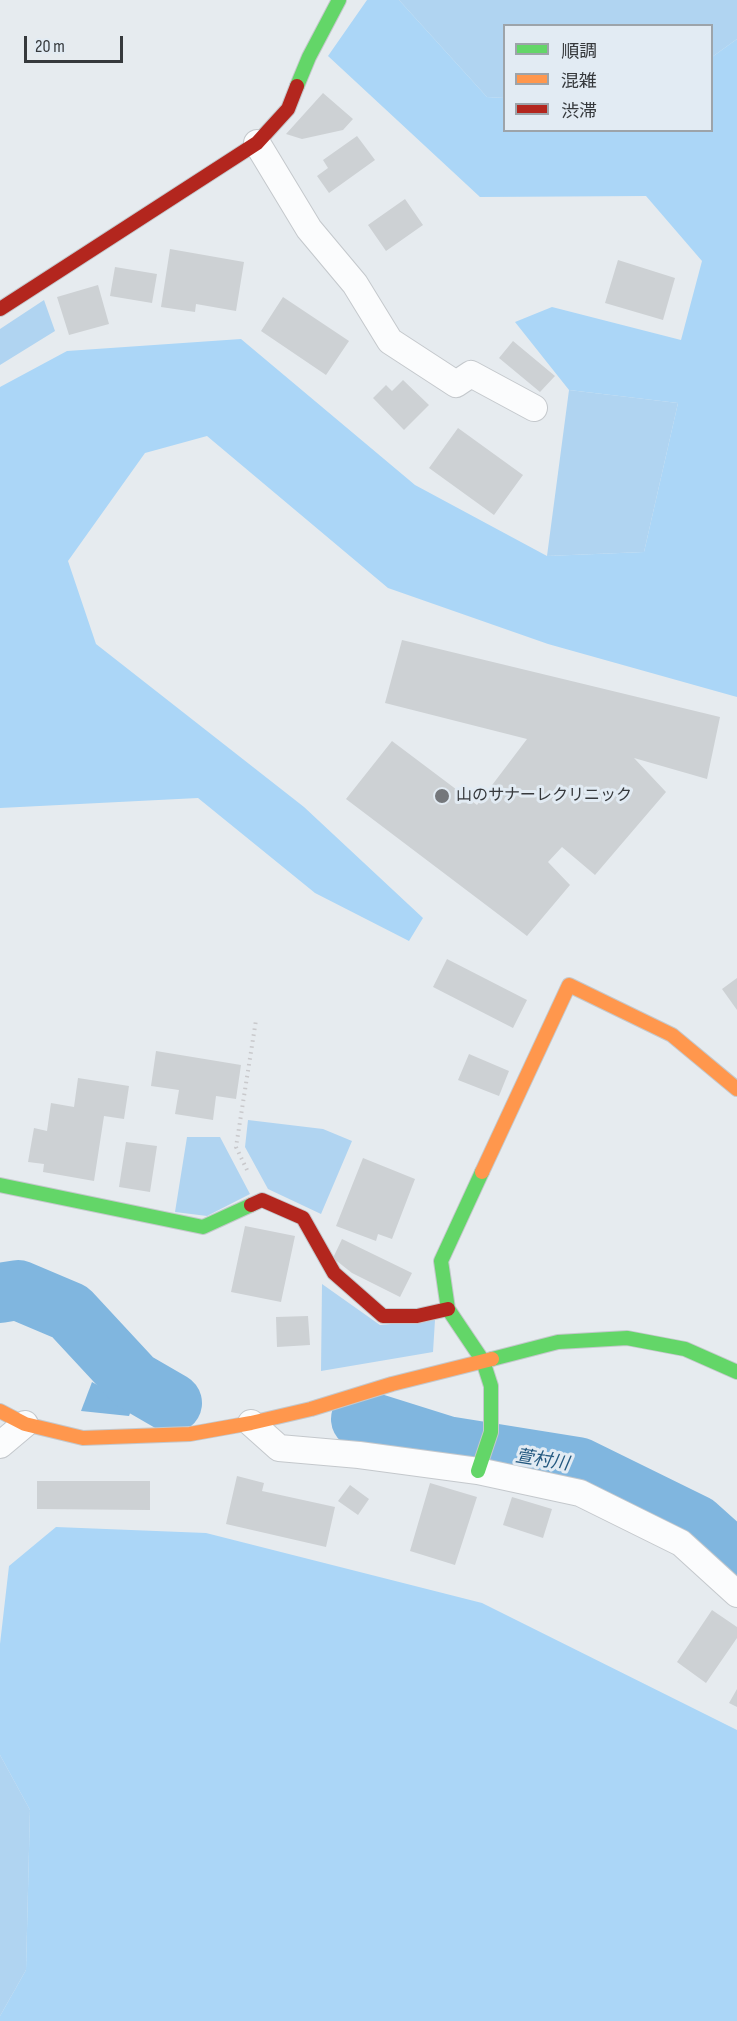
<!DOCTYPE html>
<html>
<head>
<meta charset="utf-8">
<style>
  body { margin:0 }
  #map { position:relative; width:737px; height:2021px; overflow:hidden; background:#e6ebef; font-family:"Sofia Sans Condensed","Noto Sans JP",sans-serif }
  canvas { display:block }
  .legend { position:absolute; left:503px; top:24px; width:210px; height:108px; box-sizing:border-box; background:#e2ebf3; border:2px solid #9da4aa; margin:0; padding:8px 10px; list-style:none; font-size:18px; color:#36393c }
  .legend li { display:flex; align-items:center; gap:12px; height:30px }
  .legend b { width:30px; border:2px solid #9da4aa }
  .scale { position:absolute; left:24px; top:36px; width:99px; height:27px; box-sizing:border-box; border:3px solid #36393c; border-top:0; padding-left:8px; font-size:18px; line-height:21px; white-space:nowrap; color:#36393c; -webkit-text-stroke:4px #e2ebf3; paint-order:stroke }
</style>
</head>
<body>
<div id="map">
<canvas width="737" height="2021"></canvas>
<ul class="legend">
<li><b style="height:8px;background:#63d668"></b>順調</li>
<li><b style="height:8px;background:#ff974d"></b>混雑</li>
<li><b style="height:8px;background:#b3261e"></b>渋滞</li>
</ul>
<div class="scale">20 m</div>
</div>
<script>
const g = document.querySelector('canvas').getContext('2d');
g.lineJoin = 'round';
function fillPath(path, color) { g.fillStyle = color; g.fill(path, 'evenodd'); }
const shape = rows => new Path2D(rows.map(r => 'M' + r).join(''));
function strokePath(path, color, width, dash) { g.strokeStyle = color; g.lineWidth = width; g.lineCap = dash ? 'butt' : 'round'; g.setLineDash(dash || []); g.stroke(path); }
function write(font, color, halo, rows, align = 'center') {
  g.font = font + ' "Sofia Sans Condensed","Noto Sans JP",sans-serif'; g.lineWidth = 6; g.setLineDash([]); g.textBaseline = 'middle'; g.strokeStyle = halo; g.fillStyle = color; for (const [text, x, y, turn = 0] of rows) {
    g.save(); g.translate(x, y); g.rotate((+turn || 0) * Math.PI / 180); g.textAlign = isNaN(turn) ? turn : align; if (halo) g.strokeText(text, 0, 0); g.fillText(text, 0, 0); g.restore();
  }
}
fillPath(shape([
  [399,0,737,0,737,39,712,57,712,26,504,26,504,98,487,97],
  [44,300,55,331,0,365,0,329],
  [569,390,678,403,644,552,547,556],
  [248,1120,323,1129,352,1141,321,1214,268,1189,245,1147],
  [187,1137,220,1137,250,1194,207,1216,175,1212],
  [322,1284,380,1325,435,1320,433,1352,321,1371],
  [0,1755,30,1810,26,1970,0,2016]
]), '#b0d4f1');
fillPath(shape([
  [367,0,399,0,487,97,504,98,504,130,712,130,712,57,737,39,737,697,548,644,388,588,207,436,145,453,68,561,96,644,304,807,423,918,409,941,315,893,198,798,0,808,0,387,67,351,241,339,415,485,547,556,644,552,678,403,569,390,515,322,552,307,681,340,702,261,646,196,480,197,328,56],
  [56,1527,206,1533,482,1603,737,1730,737,2021,0,2021,0,2016,26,1970,30,1810,0,1755,0,1644,9,1566]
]), '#abd6f7');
fillPath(shape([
  [92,1382,133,1405,129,1416,81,1411]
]), '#80b6df');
strokePath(shape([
  [0,1293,18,1290,70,1312,134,1381,172,1403],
  [361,1419,447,1446,578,1467,696,1525,737,1562]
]), '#80b6df', 60);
fillPath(shape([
  [323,93,353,119,343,130,302,139,286,134],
  [357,136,375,160,329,193,317,176,328,168,323,160],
  [405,199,423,225,386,251,368,225],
  [170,249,244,262,236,311,196,304,195,312,161,307],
  [618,260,675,278,663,320,605,303],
  [115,267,157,274,152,303,110,296],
  [98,285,109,324,69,335,57,297],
  [283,297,349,341,326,375,261,331],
  [513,341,555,376,540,392,499,358],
  [403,380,429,405,404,430,373,398,386,385,392,391],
  [458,428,523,475,494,515,429,468],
  [402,640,720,717,707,779,634,758,666,792,595,875,562,847,548,862,570,885,527,936,346,799,392,741,477,805,527,739,385,703],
  [447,959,527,1000,513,1028,433,987],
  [737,978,737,1010,722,989],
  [156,1051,241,1065,236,1099,216,1096,213,1120,175,1114,179,1090,151,1086],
  [469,1054,509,1071,499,1096,458,1080],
  [78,1078,129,1086,124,1119,104,1116,94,1181,43,1172,44,1164,28,1162,34,1128,47,1131,51,1103,74,1107],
  [126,1142,157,1146,150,1192,119,1187],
  [363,1158,415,1179,392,1239,378,1234,376,1241,336,1226],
  [245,1226,295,1236,281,1302,231,1292],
  [342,1239,412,1273,400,1297,352,1273,333,1258],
  [308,1316,310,1345,277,1347,276,1317],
  [237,1476,264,1483,262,1491,335,1507,326,1547,226,1524],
  [37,1481,150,1481,150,1510,37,1509],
  [430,1483,477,1497,455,1565,410,1551],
  [350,1485,369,1499,358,1515,338,1501],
  [512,1497,552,1509,543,1538,503,1525],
  [712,1610,737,1627,737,1638,706,1683,677,1662],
  [737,1689,737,1707,729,1703]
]), '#cdd1d4');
const street = shape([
  [257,143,309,229,355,284,390,341,456,384,471,374,534,408],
  [251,1423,279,1448,359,1455,478,1471,580,1493,681,1543,737,1594],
  [0,1445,25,1424]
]);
const fast = shape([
  [297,86,309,57,339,0],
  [0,1185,203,1227,251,1205],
  [492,1359,558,1342,627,1338,685,1349,737,1372],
  [478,1471,491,1432,491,1386,483,1361,448,1309,441,1261,482,1172]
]);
const slow = shape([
  [482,1172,569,985,672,1035,737,1089],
  [0,1411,25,1424,83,1438,190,1434,251,1423,311,1409,392,1384,492,1359]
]);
const jam = shape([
  [0,309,257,143,288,109,297,86],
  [251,1205,262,1200,303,1218,334,1273,383,1316,417,1316,448,1309]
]);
strokePath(street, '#c4c8cc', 28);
strokePath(fast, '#c4c8cc', 16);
strokePath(slow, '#c4c8cc', 16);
strokePath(jam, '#c4c8cc', 16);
strokePath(shape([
  [247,1170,236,1147,256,1020]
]), '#c9c9cc', 4, [1.5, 4.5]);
strokePath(street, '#fbfcfd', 26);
strokePath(fast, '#63d668', 14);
strokePath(slow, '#ff974d', 14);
strokePath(jam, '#b3261e', 14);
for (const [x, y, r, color] of [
  [442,796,8,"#74777b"]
]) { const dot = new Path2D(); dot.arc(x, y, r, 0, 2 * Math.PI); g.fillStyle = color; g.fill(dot); strokePath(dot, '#e2ebf3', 2); }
write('16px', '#36393c', '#e2ebf3', [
  ["山のサナーレクリニック",456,796]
], 'left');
write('italic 18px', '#23587f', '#e2ebf3', [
  ["萱村川",542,1461,9]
]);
</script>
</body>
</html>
